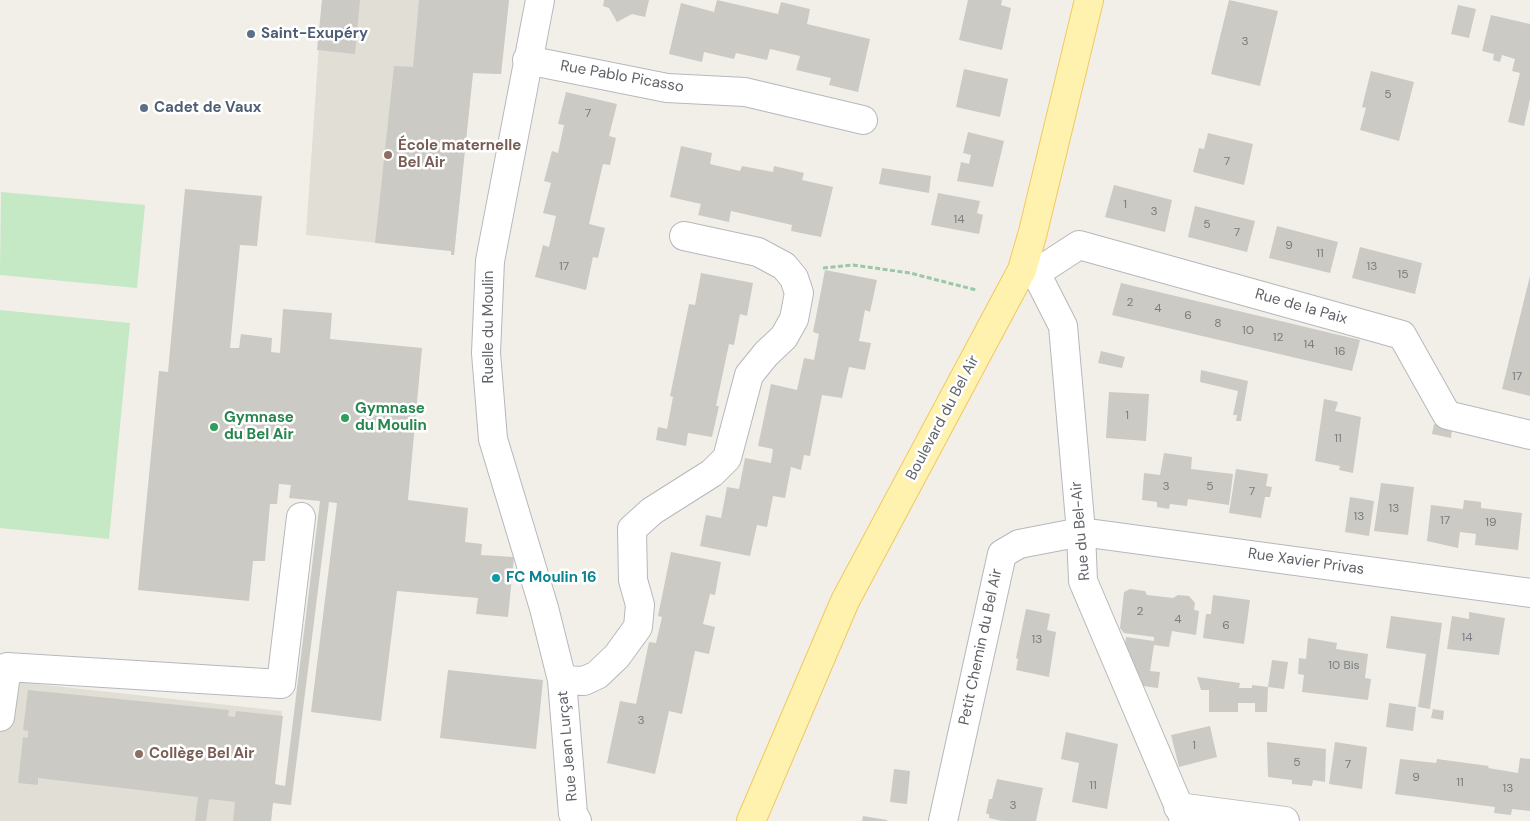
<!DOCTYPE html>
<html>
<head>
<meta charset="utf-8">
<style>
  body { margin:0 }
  canvas { display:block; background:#f1efe8 }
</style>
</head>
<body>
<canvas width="1530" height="821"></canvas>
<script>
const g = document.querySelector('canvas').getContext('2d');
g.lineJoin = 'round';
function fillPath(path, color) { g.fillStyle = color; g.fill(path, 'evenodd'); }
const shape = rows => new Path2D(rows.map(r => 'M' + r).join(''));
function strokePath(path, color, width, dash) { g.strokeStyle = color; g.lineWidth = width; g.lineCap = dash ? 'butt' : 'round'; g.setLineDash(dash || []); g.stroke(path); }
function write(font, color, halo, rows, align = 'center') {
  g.font = font + ' "DM Sans",sans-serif'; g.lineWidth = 5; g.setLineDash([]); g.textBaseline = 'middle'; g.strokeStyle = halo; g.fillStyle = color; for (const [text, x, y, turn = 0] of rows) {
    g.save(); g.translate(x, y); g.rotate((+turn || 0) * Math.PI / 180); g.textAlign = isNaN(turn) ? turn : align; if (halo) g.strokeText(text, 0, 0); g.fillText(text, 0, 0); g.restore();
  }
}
fillPath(shape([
  [322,0,509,0,501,74,473,73,454,255,451,255,451,251,306,235],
  [0,680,282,711,271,821,0,821]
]), '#e1ded6');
fillPath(shape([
  [1,192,145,205,137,288,0,275],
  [0,310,130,323,109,539,0,528]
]), '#c5e8c5');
fillPath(shape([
  [322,0,360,0,355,54,317,50],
  [419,0,509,0,501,74,473,73,454,255,451,255,451,251,375,243,394,66,413,67],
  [604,0,649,0,645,17,632,14,617,22,609,8,603,6],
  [717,0,778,14,781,2,810,9,807,24,870,39,858,92,829,85,831,78,796,70,800,56,770,49,767,60,736,53,734,59,704,52,702,62,669,54,681,3,714,12],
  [968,0,1002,0,1001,5,1011,8,1002,50,959,40],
  [1229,0,1278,11,1260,86,1211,74],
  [1458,5,1476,9,1469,38,1451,34],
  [1491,15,1530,24,1530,99,1524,126,1508,122,1520,73,1512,71,1515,59,1502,55,1500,62,1493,60,1494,54,1482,51],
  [964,69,1008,79,1000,117,956,107],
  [1371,71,1414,82,1399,141,1360,130,1366,108,1362,107],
  [566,92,617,104,609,136,616,138,610,165,603,164,589,224,605,228,598,258,593,257,586,290,535,277,543,245,549,247,556,216,543,213,551,183,544,181,552,151,558,153,564,125,558,124],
  [968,132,1004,141,993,187,957,181,961,162,969,164,971,155,963,153],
  [1208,133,1253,144,1244,185,1193,172,1199,148,1204,149],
  [681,146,712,153,710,164,740,171,742,166,773,172,774,166,804,173,802,180,833,187,821,237,791,231,792,225,731,211,729,222,698,215,701,204,670,197],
  [882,168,931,176,929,193,879,184],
  [1114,185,1172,200,1165,232,1105,217],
  [185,189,262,196,257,246,240,245,230,348,239,348,241,334,272,338,271,352,280,353,283,309,332,313,330,339,422,348,408,500,468,508,465,542,482,544,481,555,514,557,508,617,476,614,478,598,397,591,381,721,311,712,337,503,329,502,291,805,273,803,271,821,233,821,235,802,209,799,206,821,195,821,198,797,38,778,38,785,18,783,23,737,28,738,28,731,23,730,28,690,229,710,228,716,235,717,236,711,283,716,275,784,285,786,320,501,289,498,291,485,279,484,277,504,270,504,265,561,253,561,249,601,138,590,159,371,168,372],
  [938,193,980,201,977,213,983,215,979,234,931,225],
  [1195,206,1255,221,1247,252,1188,237],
  [1277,226,1338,242,1330,273,1269,258],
  [1360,247,1422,263,1415,294,1352,278],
  [825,270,877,280,870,312,865,310,859,341,871,343,865,370,849,367,842,398,822,395,810,456,804,455,801,470,791,467,785,498,773,496,767,527,757,525,750,556,700,546,706,515,721,518,727,487,739,489,745,458,771,463,773,449,758,446,771,384,797,390,804,358,814,360,819,334,813,332],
  [701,273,753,283,747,316,740,314,734,345,729,344,716,406,719,406,712,437,688,433,686,446,656,440,658,427,667,429,673,397,670,396,689,304,695,305],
  [1530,276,1530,396,1502,389],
  [1121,283,1360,340,1352,371,1112,315],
  [1101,351,1125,357,1122,368,1098,363],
  [1201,370,1248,381,1241,421,1236,421,1237,415,1233,415,1238,391,1200,382],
  [1109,392,1149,394,1146,441,1106,438],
  [1324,399,1338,402,1335,411,1361,417,1353,473,1339,470,1340,466,1315,461],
  [1434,424,1452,428,1451,438,1432,434],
  [1164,453,1192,457,1191,469,1233,474,1229,505,1188,499,1187,506,1170,504,1169,509,1157,507,1157,502,1142,500,1144,473,1160,475],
  [1236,469,1268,474,1266,486,1272,487,1270,497,1265,497,1261,518,1229,513],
  [1381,483,1414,487,1408,535,1374,531],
  [1350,497,1374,501,1369,536,1345,532],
  [1464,500,1481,502,1481,508,1522,513,1518,550,1475,545,1476,534,1460,532,1458,548,1427,541,1431,505,1463,509],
  [671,552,721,562,715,595,710,594,703,624,715,627,709,654,695,651,682,714,669,711,655,774,607,763,620,701,636,704,649,642,656,643,662,617,658,616],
  [1130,589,1145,591,1147,595,1173,598,1178,595,1189,596,1195,603,1194,610,1199,611,1196,635,1172,631,1169,647,1154,645,1150,671,1160,672,1158,688,1136,685,1128,668,1130,652,1124,652,1126,637,1154,641,1154,637,1124,633,1120,628,1124,592],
  [1213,595,1250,600,1244,644,1203,638,1206,614,1211,614],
  [1026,609,1050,614,1047,630,1056,632,1049,677,1016,670,1018,659,1016,658],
  [1469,612,1505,618,1499,655,1447,649,1452,616,1469,619],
  [1391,616,1442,623,1430,709,1418,707,1426,654,1386,648],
  [1308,638,1337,643,1336,649,1368,654,1365,678,1371,679,1368,700,1302,692,1304,675,1298,674,1299,658,1306,659],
  [1272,660,1288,662,1284,689,1268,687,1267,712,1255,712,1255,703,1238,703,1238,712,1209,712,1209,690,1201,690,1197,677,1240,683,1239,688,1252,688,1252,685,1268,687],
  [448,670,543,680,536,749,440,738],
  [1389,703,1416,707,1413,731,1386,727],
  [1433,709,1444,711,1443,720,1431,718],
  [1210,726,1217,757,1179,767,1171,735],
  [1066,732,1118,744,1107,809,1072,802,1079,763,1061,759],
  [1267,742,1326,749,1325,782,1313,780,1312,786,1292,784,1292,780,1268,777],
  [1335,742,1367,747,1362,789,1329,784],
  [1520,758,1530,759,1530,811,1512,809,1511,815,1494,813,1495,807,1395,794,1400,759,1436,763,1437,759,1489,766,1488,768,1518,773],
  [894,769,910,771,907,804,890,802],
  [997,779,1043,788,1036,821,1002,821,989,818,989,814,986,814,989,799,992,799],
  [863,816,887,820,887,821,862,821]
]), '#cccac5');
const minor = shape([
  [540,0,490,261,486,353,493,439,544,608,562,680],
  [527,60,667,88,745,92,863,120],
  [1036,273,1063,326,1081,532,1083,581,1185,821],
  [1036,273,1079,245,1402,335,1447,415,1530,435],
  [0,717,7,667,281,684,301,517],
  [1178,807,1285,821],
  [577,821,573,814,562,680,584,681,597,675,617,656,638,627,640,605,633,580,632,529,652,511,712,473,727,458,749,375,766,354,784,337,794,319,799,293,794,278,784,266,758,252,684,236],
  [943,821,1002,554,1019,544,1081,532,1530,593]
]);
const major = shape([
  [751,821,845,601,1022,270,1033,232,1089,0]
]);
strokePath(minor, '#b5b8bc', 30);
strokePath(major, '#f2c960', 30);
strokePath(shape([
  [823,268,853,265,910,273,976,290]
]), '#9cc7a9', 3, [5, 2.5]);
strokePath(minor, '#fff', 28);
strokePath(major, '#fff2af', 28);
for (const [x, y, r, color] of [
  [251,34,5,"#5c6f8a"],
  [144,108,5,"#5c6f8a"],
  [388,155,5,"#8d6e63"],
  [345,418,5,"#2e9e5b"],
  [214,427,5,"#2e9e5b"],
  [496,578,5,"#0f9aa8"],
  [139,754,5,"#8d6e63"]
]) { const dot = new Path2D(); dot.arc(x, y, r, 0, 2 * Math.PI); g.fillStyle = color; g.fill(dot); strokePath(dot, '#fff', 2); }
write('12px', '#7a7d7f', null, [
  ["3",1245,42],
  ["5",1388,95],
  ["7",588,114],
  ["7",1227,162],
  ["1",1125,205],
  ["3",1154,212],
  ["14",959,220],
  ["5",1207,225],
  ["7",1237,233],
  ["9",1289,246],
  ["11",1320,254],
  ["17",564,267],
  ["13",1372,267],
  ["15",1403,275],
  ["2",1130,303],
  ["4",1158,309],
  ["6",1188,316],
  ["8",1218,324],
  ["10",1248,331],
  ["12",1278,338],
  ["14",1309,345],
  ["16",1340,352],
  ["17",1517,377],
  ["1",1127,416],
  ["11",1338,439],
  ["3",1166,487],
  ["5",1210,487],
  ["7",1252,492],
  ["13",1394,509],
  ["13",1359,517],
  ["17",1445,521],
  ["19",1491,523],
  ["2",1140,612],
  ["4",1178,620],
  ["6",1226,626],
  ["14",1467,638],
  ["13",1037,640],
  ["10 Bis",1344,666],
  ["3",641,721],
  ["1",1194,746],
  ["5",1297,763],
  ["7",1348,765],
  ["9",1416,778],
  ["11",1460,783],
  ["11",1093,786],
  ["13",1508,789],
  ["3",1013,806]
]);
write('bold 15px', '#4e5e75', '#fff', [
  ["Saint-Exupéry",261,34],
  ["Cadet de Vaux",154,108]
], 'left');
write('15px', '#5f6368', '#fff', [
  ["Rue Pablo Picasso",622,77,10],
  ["Rue de la Paix",1301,307,16],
  ["Ruelle du Moulin",489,327,-90],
  ["Boulevard du Bel Air",943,418,-62],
  ["Rue du Bel-Air",1081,531,-95],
  ["Rue Xavier Privas",1306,562,8],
  ["Petit Chemin du Bel Air",981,647,-78],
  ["Rue Jean Lurçat",568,746,-95]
]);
write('bold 15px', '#785e54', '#fff', [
  ["École maternelle",398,146],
  ["Bel Air",398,163],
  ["Collège Bel Air",149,754]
], 'left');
write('bold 15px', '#27864d', '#fff', [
  ["Gymnase",355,409],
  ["du Moulin",355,426],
  ["Gymnase",224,418],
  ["du Bel Air",224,435]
], 'left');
write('bold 15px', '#0d838f', '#fff', [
  ["FC Moulin 16",506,578]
], 'left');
</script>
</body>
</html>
